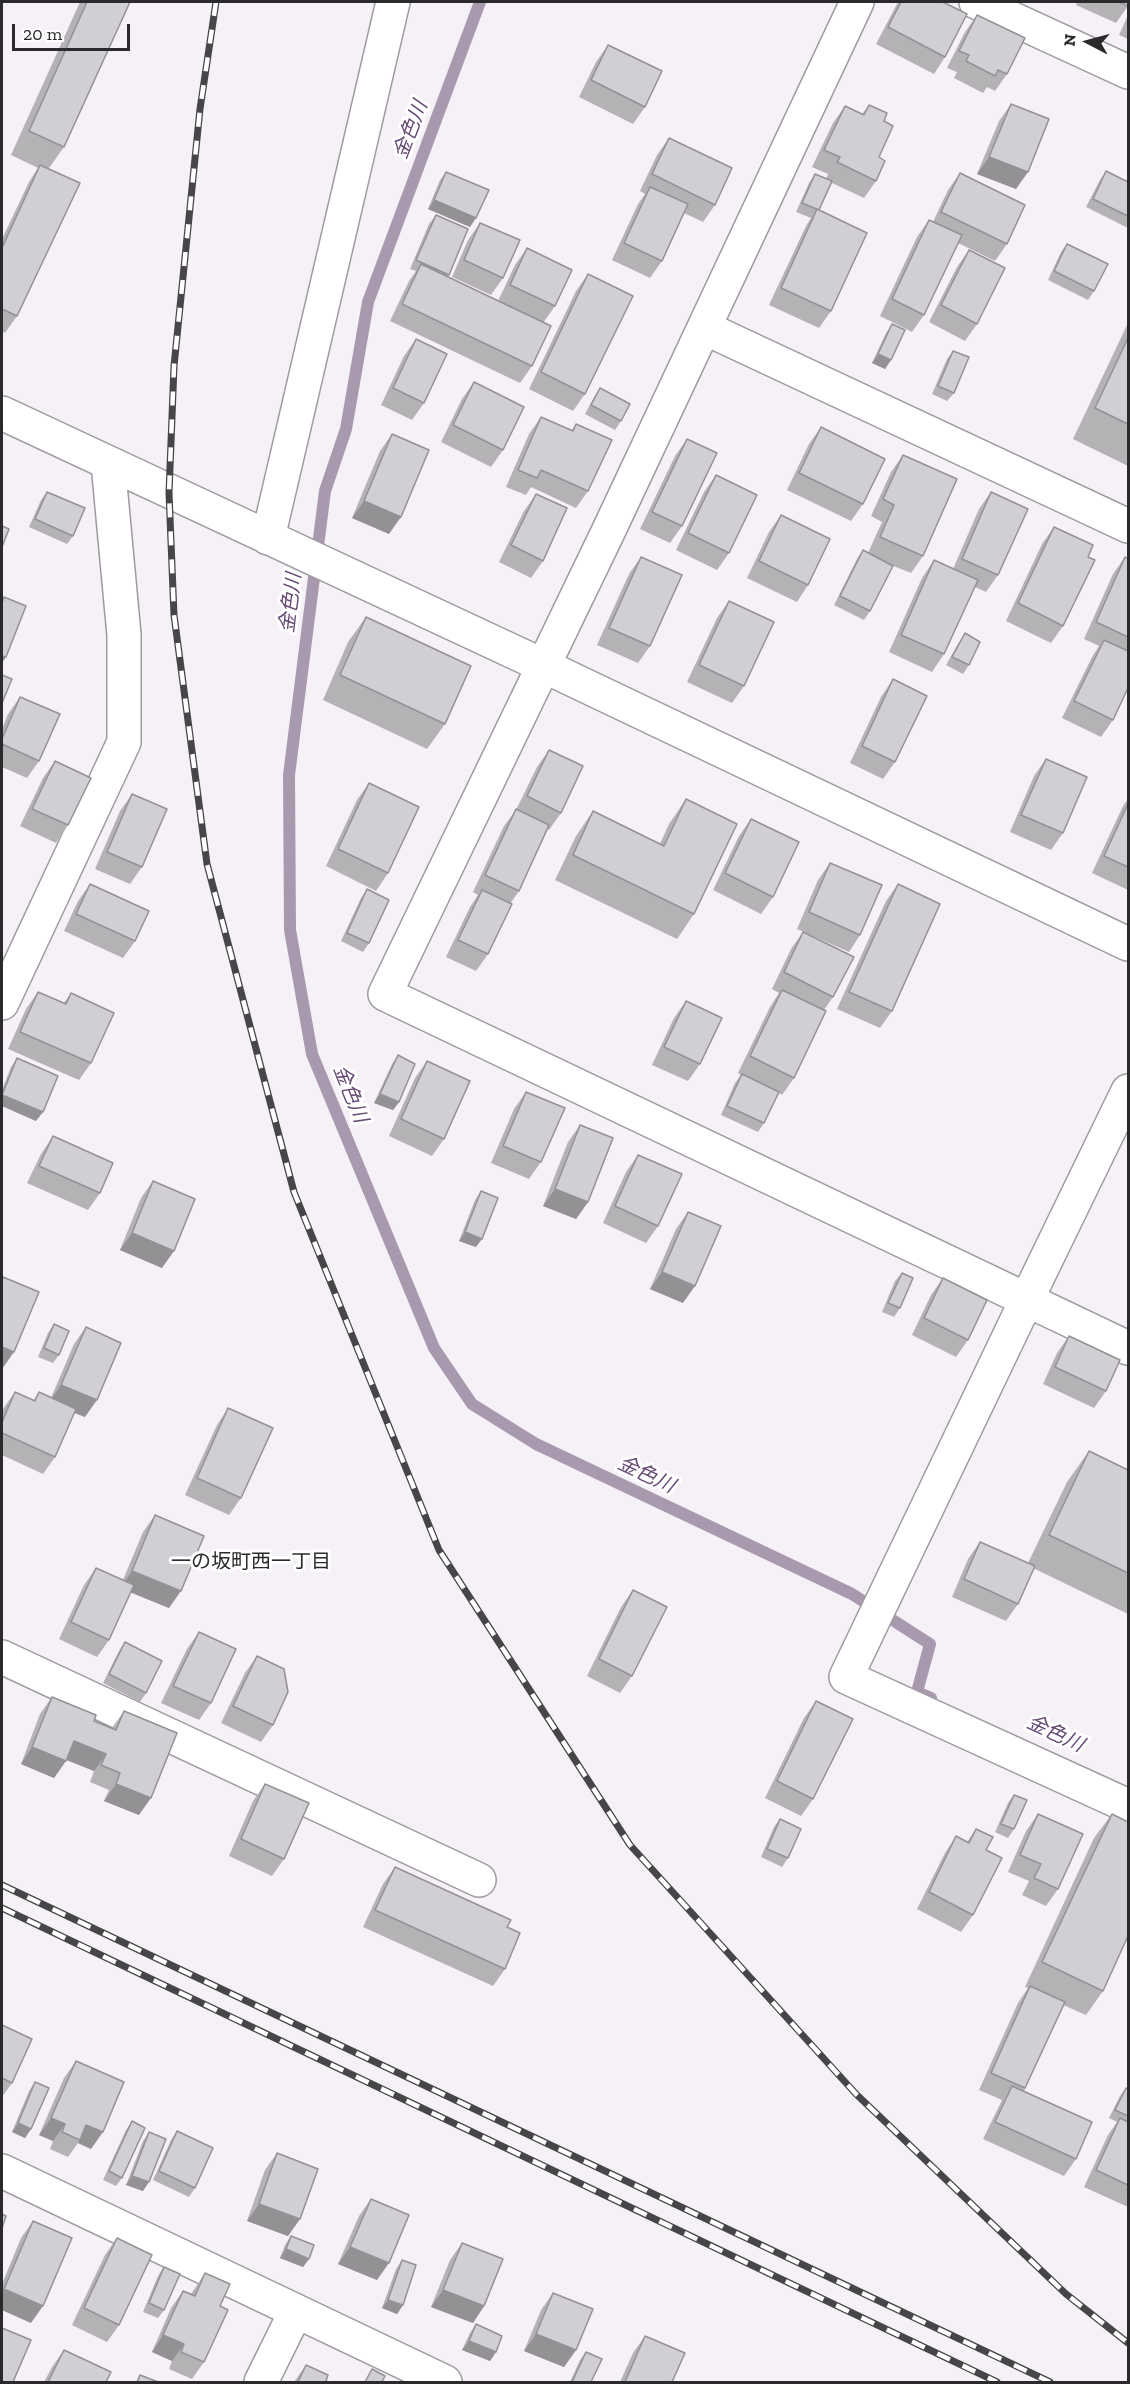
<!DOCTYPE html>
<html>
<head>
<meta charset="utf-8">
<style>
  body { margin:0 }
  #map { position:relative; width:1130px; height:2384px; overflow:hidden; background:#f5f1f6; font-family:"Zilla Slab",serif }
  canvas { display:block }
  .frame { position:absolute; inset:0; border:3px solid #2a292b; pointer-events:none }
  .north { position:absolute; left:1058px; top:12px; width:60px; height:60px; -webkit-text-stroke:4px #fff; paint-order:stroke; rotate:276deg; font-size:16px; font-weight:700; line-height:24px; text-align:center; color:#2a292b }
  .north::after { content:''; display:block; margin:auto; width:21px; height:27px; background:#2a292b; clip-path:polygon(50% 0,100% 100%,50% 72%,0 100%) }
  .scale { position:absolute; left:12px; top:24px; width:118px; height:27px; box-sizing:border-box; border:3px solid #2a292b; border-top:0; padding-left:8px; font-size:18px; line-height:21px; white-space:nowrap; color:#2a292b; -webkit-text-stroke:4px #fff; paint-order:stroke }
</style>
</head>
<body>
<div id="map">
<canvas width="1130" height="2384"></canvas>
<div class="frame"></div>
<div class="north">N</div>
<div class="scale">20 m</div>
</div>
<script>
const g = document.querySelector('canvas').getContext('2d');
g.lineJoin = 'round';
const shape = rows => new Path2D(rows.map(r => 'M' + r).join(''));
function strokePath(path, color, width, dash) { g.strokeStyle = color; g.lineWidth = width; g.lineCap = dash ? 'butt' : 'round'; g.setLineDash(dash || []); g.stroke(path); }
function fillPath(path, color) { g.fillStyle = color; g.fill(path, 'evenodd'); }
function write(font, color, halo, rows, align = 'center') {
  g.font = font + ' "Zilla Slab","Noto Sans JP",serif'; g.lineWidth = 6; g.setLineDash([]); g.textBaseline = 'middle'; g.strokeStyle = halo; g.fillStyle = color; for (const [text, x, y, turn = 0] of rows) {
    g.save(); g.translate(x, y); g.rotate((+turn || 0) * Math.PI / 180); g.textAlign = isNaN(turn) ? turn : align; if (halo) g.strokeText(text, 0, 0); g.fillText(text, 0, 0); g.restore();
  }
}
strokePath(shape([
  [480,2,368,302,346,429,325,491,289,775,290,930,312,1054,434,1348,472,1404,536,1444,852,1594,930,1644,917,1692,931,1698]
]), '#a899af', 12);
const minor = shape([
  [857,2,608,532,385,994,1128,1348],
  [976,2,1128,72],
  [705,328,1128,526],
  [2,413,544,666,1128,944],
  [268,538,393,2],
  [2,1003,124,742,124,635,108,463],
  [1128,1091,1027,1299,846,1677,1128,1806],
  [2,1657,479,1880],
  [2,2171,445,2382],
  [261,2382,296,2311]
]);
strokePath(minor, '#9e9ba0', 36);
strokePath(minor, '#fff', 33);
const rail = shape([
  [216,2,200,109,174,366,169,493,174,615,207,864,294,1192,439,1550,630,1845,856,2094,1066,2294,1128,2343],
  [2,1885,1050,2382],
  [2,1908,997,2382]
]);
strokePath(rail, '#464547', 7);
strokePath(rail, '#fff', 4.5, [14]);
fillPath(shape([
  [80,2,130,2,64,147,49,168,17,316,5,333,2,331,2,239,29,182,38,168,11,155],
  [898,2,943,2,945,57,934,74,876,44],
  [1077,2,1128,2,1128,6,1116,23,1076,5],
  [977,15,1007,74,995,91,987,87,983,93,954,78,957,72,947,68,965,32],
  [1128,15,1128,39,1119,35],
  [608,45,645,107,633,124,579,97,596,62],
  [1011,104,1016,189,977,174,999,121],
  [869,105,884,121,876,181,864,198,832,183,819,210,831,311,819,328,769,305,806,226,811,218,796,212,809,183,815,174,826,179,828,174,812,167,833,123,845,106,862,114],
  [669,138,715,205,703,222,684,213,662,261,650,278,612,260,638,204,645,194,640,191,657,155],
  [1106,171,1128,182,1128,228,1086,207,1100,180],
  [446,172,470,227,428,209,440,180],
  [960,173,1007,244,995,261,958,243,924,315,912,332,880,316,917,237,929,220,933,222,948,190],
  [436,215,449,275,447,277,498,301,515,265,527,248,555,306,543,323,532,366,520,383,390,321,409,281,416,271,410,269,429,224],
  [480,223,503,278,491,295,452,277,468,240],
  [1067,244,1094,291,1088,300,1048,280,1061,252],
  [969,250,977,324,965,341,929,322,957,267],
  [588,274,585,394,573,411,529,389,576,291],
  [1128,323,1128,466,1073,439],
  [892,324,891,360,885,369,872,363,886,333],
  [416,339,424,403,412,420,381,405,404,356],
  [953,351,954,393,947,401,932,394,947,359],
  [474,382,503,450,491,467,441,442,462,399],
  [600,388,621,421,615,430,585,414,594,397],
  [541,417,571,431,576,424,588,491,576,508,531,487,526,495,506,487,529,434],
  [821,427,863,504,851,521,787,490,809,444],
  [392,434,389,534,352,518,380,451],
  [687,439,682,526,670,543,640,529,675,456],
  [903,455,923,556,911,573,886,563,870,611,864,620,834,605,857,559,863,550,868,553,882,522,871,516,891,472],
  [716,475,729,553,717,570,676,550,704,492],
  [47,492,73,536,67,544,29,527,41,500],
  [991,492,998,575,986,592,975,587,944,654,932,672,889,652,922,578,934,560,953,569,979,509],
  [536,494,543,561,531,578,499,562,524,511],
  [781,515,808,585,797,602,747,578,769,532],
  [1054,527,1088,557,1063,626,1051,643,1006,621,1042,544],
  [641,557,650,646,638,663,597,645,629,574],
  [1125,557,1128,559,1128,688,1113,720,1101,737,1062,718,1092,657,1099,646,1084,639,1113,574],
  [729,601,744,686,732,703,687,682,717,618],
  [366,617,445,724,427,749,323,700,348,642],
  [965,633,969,665,963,674,946,665,959,642],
  [893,679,895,762,883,779,850,763,881,697],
  [20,697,39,761,27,778,2,767,2,729,8,714],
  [549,750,561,813,549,830,548,829,519,891,510,904,488,954,476,971,446,957,470,907,478,895,473,892,504,826,516,810,537,767],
  [1046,759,1063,833,1051,850,1010,832,1034,776],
  [55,761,68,825,56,843,20,826,43,778],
  [369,783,388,873,376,891,326,866,357,800],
  [132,794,142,867,130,884,95,869,120,811],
  [686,799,694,914,677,939,555,880,576,836,593,811,660,844,669,824],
  [1128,799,1128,890,1092,873,1123,806],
  [751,819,773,897,761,914,713,890,739,836],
  [830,863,860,935,849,952,797,929,818,880],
  [90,884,135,941,123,958,64,931,78,901],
  [898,884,892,1011,880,1028,837,1009,886,901],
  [367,889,369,943,363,952,341,941,361,898],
  [803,932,833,997,824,1010,794,1078,782,1095,779,1093,764,1123,758,1132,721,1115,735,1083,741,1075,738,1073,770,1007,779,993,772,989,791,949],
  [38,992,64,1003,71,993,91,1063,79,1080,8,1049,26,1009],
  [686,1001,700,1064,688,1081,652,1065,674,1018],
  [398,1055,399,1102,393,1110,374,1103,392,1064],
  [17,1058,36,1121,2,1106,2,1090,11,1067],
  [427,1061,444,1139,432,1156,389,1136,415,1078],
  [526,1092,541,1162,529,1179,491,1163,514,1109],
  [580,1125,588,1202,576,1219,543,1206,568,1142],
  [53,1136,100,1193,88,1210,27,1183,41,1154],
  [638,1155,658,1226,646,1243,603,1223,626,1172],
  [153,1181,162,1268,120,1250,141,1198],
  [481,1191,476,1247,459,1241,475,1200],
  [688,1212,683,1303,650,1289,676,1229],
  [902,1273,900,1308,894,1317,882,1312,895,1281],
  [943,1278,968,1340,956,1357,912,1335,931,1295],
  [54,1324,59,1355,53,1363,38,1357,48,1333],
  [86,1327,85,1417,74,1413,55,1457,43,1474,2,1455,2,1412,3,1409,15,1392,33,1401,39,1392,51,1398,74,1344],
  [1069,1336,1106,1391,1094,1408,1043,1384,1057,1353],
  [228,1408,241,1498,229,1515,185,1495,217,1425],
  [1089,1451,1128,1470,1128,1614,1033,1568,1018,1604,1006,1621,952,1597,968,1559,980,1542,1028,1563,1067,1482],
  [155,1515,169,1608,130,1592,109,1640,97,1657,59,1639,84,1585,96,1568,123,1580,143,1532],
  [633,1590,632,1676,620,1693,587,1676,621,1607],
  [199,1632,211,1703,199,1720,161,1703,187,1649],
  [125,1642,146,1693,140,1702,103,1683,119,1651],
  [257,1656,273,1725,261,1742,221,1723,245,1673],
  [52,1697,94,1721,112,1728,124,1711,139,1815,104,1801,109,1790,90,1782,94,1771,66,1760,54,1778,21,1764,40,1714],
  [816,1701,813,1799,801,1816,765,1798,804,1718],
  [265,1784,284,1859,272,1876,229,1856,253,1801],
  [1014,1795,1014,1829,1008,1838,995,1832,1008,1803],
  [1038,1814,1058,1889,1046,1906,1022,1895,1029,1881,1008,1872,1026,1831],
  [1112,1814,1103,1991,1086,2015,1063,2005,1024,2091,1076,2159,1064,2176,983,2139,1002,2100,979,2090,1018,2003,1028,1988,1025,1987,1094,1838],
  [780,1819,788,1858,782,1867,761,1857,774,1827],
  [976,1829,973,1915,961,1932,917,1909,945,1853,956,1836,967,1842],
  [395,1867,505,1969,493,1986,363,1927,383,1884],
  [2,2025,12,2083,2,2097],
  [76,2061,91,2149,78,2143,68,2157,50,2149,53,2141,39,2135,64,2078],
  [35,2082,31,2129,25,2138,12,2132,29,2091],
  [1126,2088,1128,2089,1128,2207,1084,2187,1108,2135,1117,2122,1109,2118,1120,2096],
  [132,2121,122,2178,116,2186,103,2180,126,2130],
  [177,2131,195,2188,189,2197,153,2180,171,2140],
  [149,2132,143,2191,126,2185,143,2141],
  [277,2153,300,2219,288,2236,247,2221,265,2170],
  [371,2199,377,2280,338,2264,359,2216],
  [33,2221,31,2323,2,2310,2,2284,21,2238],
  [291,2236,309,2259,303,2267,280,2258,285,2245],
  [117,2238,119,2325,107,2342,72,2325,105,2255],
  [462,2243,484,2306,473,2323,431,2307,450,2260],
  [402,2260,403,2305,397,2314,382,2308,396,2269],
  [164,2267,164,2310,158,2318,143,2312,158,2276],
  [205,2273,220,2306,204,2362,192,2379,169,2369,172,2361,152,2352,171,2308,183,2291,191,2294],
  [553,2293,576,2350,564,2367,524,2351,541,2310],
  [476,2324,496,2352,490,2361,462,2350,470,2333],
  [645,2336,672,2382,620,2382,633,2353],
  [64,2350,106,2382,44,2382,52,2367],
  [586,2352,591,2382,570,2382,580,2360],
  [306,2365,326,2381,328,2382,294,2382]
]), '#b5b2b6');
fillPath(shape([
  [989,157,1028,172,1016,189,977,174],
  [434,200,476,218,470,227,428,209],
  [878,354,891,360,885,369,872,363],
  [364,501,401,517,389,534,352,518],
  [2,656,6,657,2,663],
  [380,1094,399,1102,393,1110,374,1103],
  [2,1095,43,1112,36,1121,2,1106],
  [555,1189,588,1202,576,1219,543,1206],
  [465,1232,482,1239,476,1247,459,1241],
  [132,1233,174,1251,162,1268,120,1250],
  [662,1272,695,1286,683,1303,650,1289],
  [2,1347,14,1352,2,1369],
  [61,1385,97,1400,85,1417,49,1402],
  [132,1571,181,1591,169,1608,120,1588],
  [74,1741,106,1754,94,1771,62,1758],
  [32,1747,66,1761,54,1778,21,1764],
  [116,1784,151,1798,139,1815,104,1801],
  [51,2118,65,2124,53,2141,39,2135],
  [18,2123,31,2129,25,2138,12,2132],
  [86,2125,103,2132,91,2149,78,2143],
  [132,2176,149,2182,143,2191,126,2185],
  [259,2204,300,2219,288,2236,247,2221],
  [350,2247,389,2263,377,2280,338,2264],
  [286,2249,309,2259,303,2267,280,2258],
  [4,2289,43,2306,31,2323,2,2310,2,2293],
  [443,2290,484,2306,473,2323,431,2307],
  [388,2300,403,2305,397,2314,382,2308],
  [536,2334,576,2350,564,2367,524,2351],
  [163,2335,184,2344,172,2361,152,2352],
  [469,2341,496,2352,490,2361,462,2350]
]), '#939194');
const building = shape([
  [87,2,130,2,64,147,29,131,87,2],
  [901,2,943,2,967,14,945,57,888,27,901,2],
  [1119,2,1128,2,1128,6,1119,2],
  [977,15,1025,38,1007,74,998,70,995,76,966,61,969,55,959,51,977,15],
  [608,45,662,71,645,107,591,80,608,45],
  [1011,104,1049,119,1028,172,989,157,1011,104],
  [869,105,887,113,884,121,893,126,879,157,885,161,876,181,837,162,840,157,824,150,845,106,864,115,869,105],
  [669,138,732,168,715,205,652,174,669,138],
  [40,165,80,183,17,316,2,309,2,248,40,165],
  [1106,171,1128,182,1128,216,1093,199,1106,171],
  [446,172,489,190,476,218,434,200,446,172],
  [960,173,1025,205,1007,244,941,212,960,173],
  [815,174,832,181,819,210,802,203,815,174],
  [650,187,688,204,662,261,624,243,650,187],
  [817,209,867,233,831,311,781,288,817,209],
  [436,215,468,229,449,275,416,260,436,215],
  [929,220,962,235,924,315,892,299,929,220],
  [480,223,520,240,503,278,464,260,480,223],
  [1067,244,1108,264,1094,291,1054,271,1067,244],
  [527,248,572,270,555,306,510,285,527,248],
  [969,250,1005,268,977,324,941,305,969,250],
  [421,264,551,326,532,366,402,304,421,264],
  [588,274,633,296,585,394,541,372,588,274],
  [892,324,905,330,891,360,878,354,892,324],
  [1128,338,1128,424,1095,408,1128,338],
  [416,339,447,354,424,403,393,388,416,339],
  [953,351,969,357,954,393,938,386,953,351],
  [474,382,524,407,503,450,453,425,474,382],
  [600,388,630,404,621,421,591,405,600,388],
  [541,417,573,431,576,424,612,440,588,491,541,470,537,478,518,470,541,417],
  [821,427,885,459,863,504,799,473,821,427],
  [392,434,429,450,401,517,364,501,392,434],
  [687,439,717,453,682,526,652,512,687,439],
  [903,455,957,479,923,556,880,537,894,505,883,499,903,455],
  [716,475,757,495,729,553,688,533,716,475],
  [47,492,85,508,73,536,35,519,47,492],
  [991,492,1028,509,998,575,962,559,991,492],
  [536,494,567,508,543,561,511,545,536,494],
  [781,515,830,539,808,585,759,561,781,515],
  [2,526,9,529,2,547,2,526],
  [1054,527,1093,545,1088,557,1095,560,1063,626,1018,603,1054,527],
  [863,550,893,566,870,611,840,596,863,550],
  [641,557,682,575,650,646,609,628,641,557],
  [1125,557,1128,559,1128,637,1096,622,1125,557],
  [934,560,978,580,944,654,901,635,934,560],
  [4,597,26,606,6,657,2,656,2,603,4,597],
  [729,601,774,622,744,686,699,665,729,601],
  [366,617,471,666,445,724,340,675,366,617],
  [965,633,980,642,969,665,952,657,965,633],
  [1104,640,1128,651,1128,688,1113,720,1074,701,1104,640],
  [2,675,12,679,2,703,2,675],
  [893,679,927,696,895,762,862,746,893,679],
  [20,697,60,714,39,761,2,744,2,739,20,697],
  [549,750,583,766,561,813,527,796,549,750],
  [1046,759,1087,777,1063,833,1021,815,1046,759],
  [55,761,91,778,68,825,32,809,55,761],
  [369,783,419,807,388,873,338,849,369,783],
  [132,794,167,809,142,867,107,852,132,794],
  [686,799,737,824,694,914,573,855,593,811,664,846,686,799],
  [1128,804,1128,867,1104,856,1128,804],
  [516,809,549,825,519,891,485,875,516,809],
  [751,819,799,842,773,897,725,873,751,819],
  [830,863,882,885,860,935,809,912,830,863],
  [90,884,149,911,135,941,76,914,90,884],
  [898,884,940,904,892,1011,849,992,898,884],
  [367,889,389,900,369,943,347,933,367,889],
  [482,890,512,904,488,954,458,940,482,890],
  [803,932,854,957,833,997,784,972,803,932],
  [782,990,826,1011,794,1078,750,1056,782,990],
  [38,992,66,1004,71,993,114,1013,91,1063,20,1032,38,992],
  [686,1001,722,1018,700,1064,664,1047,686,1001],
  [398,1055,415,1064,399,1102,380,1094,398,1055],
  [17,1058,58,1076,43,1112,2,1095,17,1058],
  [427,1061,470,1081,444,1139,401,1119,427,1061],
  [742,1074,779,1092,764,1123,727,1106,742,1074],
  [526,1092,565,1108,541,1162,503,1146,526,1092],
  [580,1125,613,1138,588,1202,555,1189,580,1125],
  [53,1136,113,1163,100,1193,39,1166,53,1136],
  [638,1155,682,1174,658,1226,615,1206,638,1155],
  [153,1181,195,1199,174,1251,132,1233,153,1181],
  [481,1191,498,1198,482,1239,465,1232,481,1191],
  [688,1212,721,1226,695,1286,662,1272,688,1212],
  [902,1273,913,1278,900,1308,888,1303,902,1273],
  [3,1277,39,1292,14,1352,2,1347,2,1281,3,1277],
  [943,1278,987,1300,968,1340,924,1318,943,1278],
  [54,1324,69,1331,59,1355,44,1348,54,1324],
  [86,1327,121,1343,97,1400,61,1385,86,1327],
  [1069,1336,1120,1360,1106,1391,1055,1367,1069,1336],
  [15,1392,35,1401,39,1392,76,1409,55,1457,2,1433,2,1422,15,1392],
  [228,1408,273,1428,241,1498,197,1478,228,1408],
  [1089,1451,1128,1470,1128,1573,1049,1535,1089,1451],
  [155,1515,204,1536,181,1591,132,1571,155,1515],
  [980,1542,1035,1566,1018,1604,964,1579,980,1542],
  [96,1568,134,1585,109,1640,71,1622,96,1568],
  [633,1590,667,1607,632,1676,599,1659,633,1590],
  [199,1632,236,1649,211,1703,173,1686,199,1632],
  [125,1642,162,1661,146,1693,109,1674,125,1642],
  [257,1656,284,1669,288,1692,273,1725,233,1706,257,1656],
  [52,1697,96,1715,94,1721,116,1730,124,1711,177,1733,151,1798,116,1784,120,1773,101,1765,106,1754,74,1741,66,1761,32,1747,52,1697],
  [816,1701,853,1719,813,1799,777,1781,816,1701],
  [265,1784,309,1803,284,1859,241,1839,265,1784],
  [1014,1795,1027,1800,1014,1829,1001,1824,1014,1795],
  [1038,1814,1083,1834,1058,1889,1034,1878,1041,1864,1020,1855,1038,1814],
  [1112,1814,1128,1822,1128,1936,1103,1991,1042,1962,1112,1814],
  [780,1819,801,1829,788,1858,767,1849,780,1819],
  [976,1829,993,1837,986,1850,1002,1858,973,1915,929,1892,956,1836,969,1843,976,1829],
  [395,1867,511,1920,507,1927,520,1933,505,1969,375,1910,395,1867],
  [1030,1986,1065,2002,1025,2088,991,2073,1030,1986],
  [2,2025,32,2039,12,2083,2,2078,2,2025],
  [76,2061,124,2082,103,2132,86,2125,80,2140,62,2132,65,2124,51,2118,76,2061],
  [35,2082,49,2088,31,2129,18,2123,35,2082],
  [1012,2086,1092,2122,1076,2159,995,2122,1012,2086],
  [1126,2088,1128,2089,1128,2116,1115,2110,1126,2088],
  [1120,2118,1128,2122,1128,2185,1096,2170,1120,2118],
  [132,2121,145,2128,122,2178,109,2171,132,2121],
  [177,2131,213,2148,195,2188,159,2171,177,2131],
  [149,2132,166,2139,149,2182,132,2176,149,2132],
  [277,2153,318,2169,300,2219,259,2204,277,2153],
  [371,2199,409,2215,389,2263,350,2247,371,2199],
  [2,2214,6,2216,2,2228,2,2214],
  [33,2221,72,2238,43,2306,4,2289,33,2221],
  [291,2236,314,2245,309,2259,286,2249,291,2236],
  [117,2238,152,2255,119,2325,84,2308,117,2238],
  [462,2243,503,2259,484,2306,443,2290,462,2243],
  [402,2260,416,2265,403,2305,388,2300,402,2260],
  [164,2267,180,2274,164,2310,149,2303,164,2267],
  [205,2273,230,2284,220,2306,228,2310,204,2362,181,2352,184,2344,163,2335,183,2291,195,2296,205,2273],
  [553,2293,593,2309,576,2350,536,2334,553,2293],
  [476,2324,502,2336,496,2352,469,2341,476,2324],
  [2,2328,31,2340,13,2382,2,2382,2,2328],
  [645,2336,685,2353,672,2382,625,2382,645,2336],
  [64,2350,111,2372,106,2382,48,2382,64,2350],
  [586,2352,602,2359,591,2382,572,2382,586,2352],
  [306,2365,328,2375,326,2381,328,2382,298,2382,306,2365],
  [372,2369,385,2376,382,2382,365,2382,372,2369],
  [140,2375,158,2382,137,2382,140,2375]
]);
fillPath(building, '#d2cfd4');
strokePath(building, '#939194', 1.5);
write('italic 20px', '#674975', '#fff', [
  ["金色川",411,130,-69],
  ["金色川",291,603,-83],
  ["金色川",350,1094,68],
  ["金色川",646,1475,25],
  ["金色川",1055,1734,25]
]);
write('20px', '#2a292b', '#fff', [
  ["一の坂町西一丁目",251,1562]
]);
</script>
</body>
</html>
